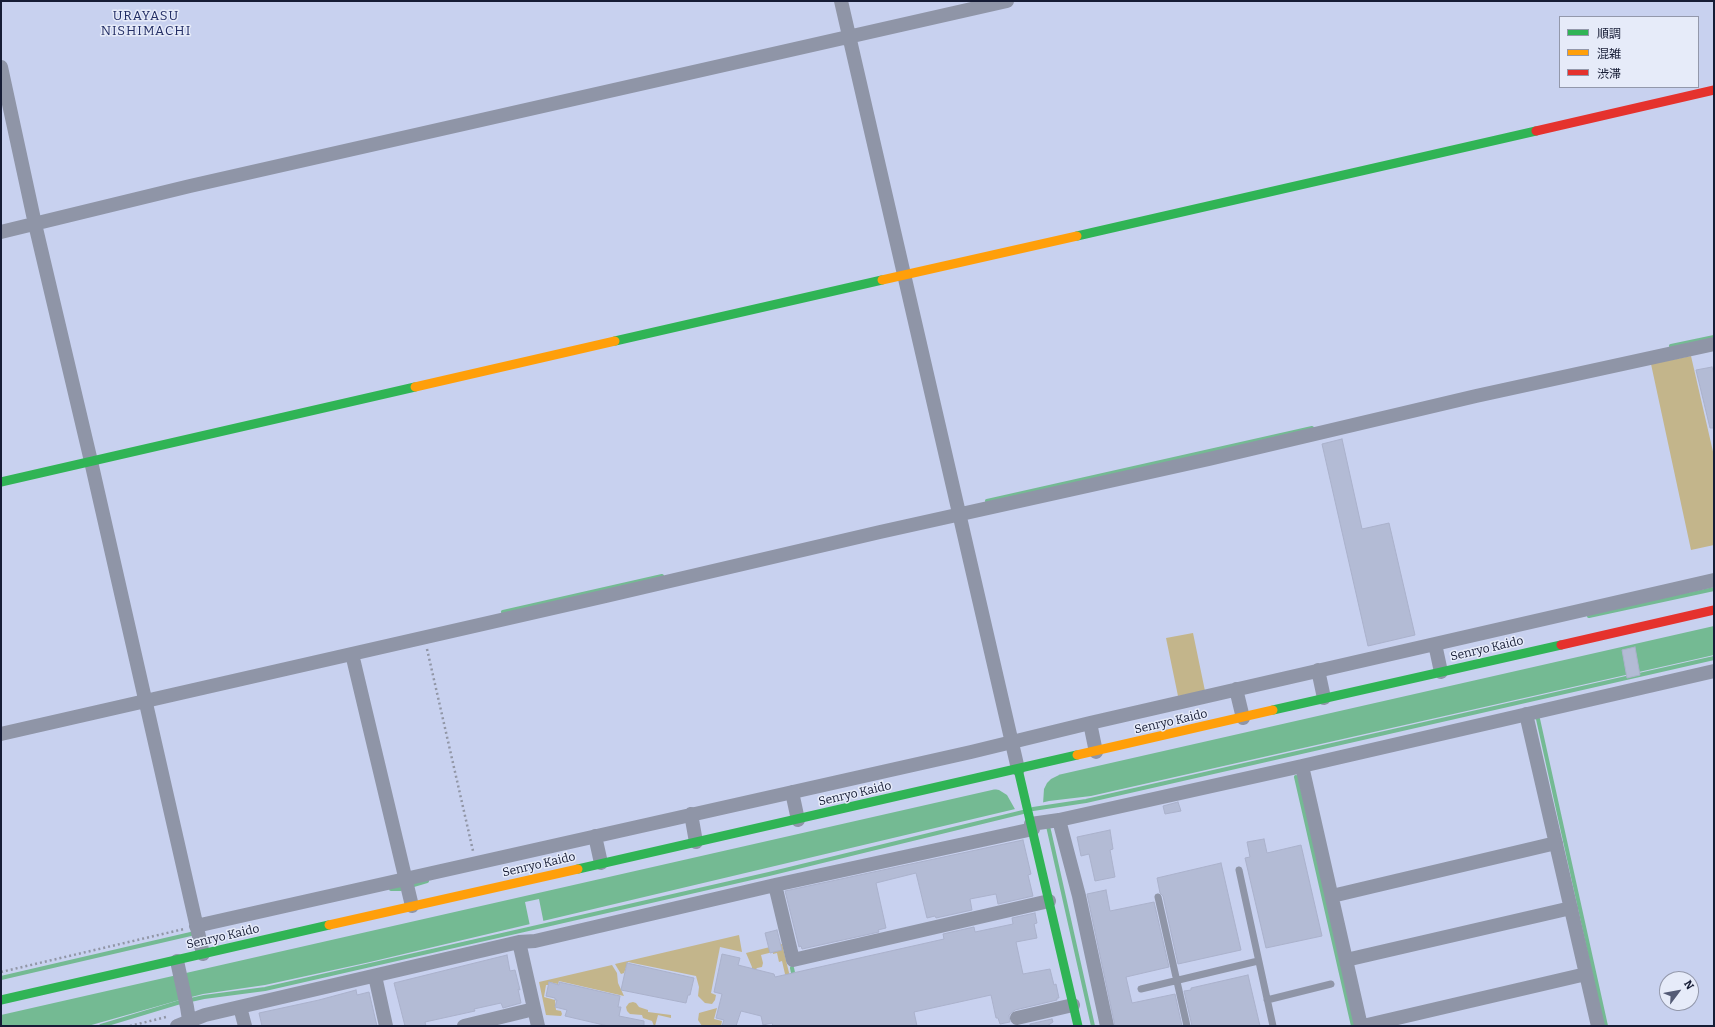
<!DOCTYPE html>
<html>
<head>
<meta charset="utf-8">
<style>
  body { margin:0 }
  #map { position:relative; width:1715px; height:1027px; overflow:hidden; background:#c8d1ef; font-family:Bitter,"Noto Sans JP",serif }
  canvas { display:block }
  .frame { position:absolute; inset:0; border:2px solid #161c35; pointer-events:none }
  .legend { position:absolute; left:1559px; top:16px; width:140px; height:72px; box-sizing:border-box; background:#e6ebf9; border:1px solid #9398ab; margin:0; padding:5px 7px; list-style:none; font-size:12px; color:#161c35 }
  .legend li { display:flex; align-items:center; gap:8px; height:20px }
  .legend b { width:20px; border:1px solid #9398ab }
  .north { position:absolute; left:1659px; top:971px; width:40px; height:40px; box-sizing:border-box; background:#e6ebf9; border:1px solid #9398ab; border-radius:50%; rotate:58deg; font-size:11px; font-weight:700; line-height:16px; text-align:center; color:#161c35 }
  .north::after { content:''; display:block; margin:auto; width:14px; height:18px; background:#545b76; clip-path:polygon(50% 0,100% 100%,50% 72%,0 100%) }
</style>
</head>
<body>
<div id="map">
<canvas width="1715" height="1027"></canvas>
<div class="frame"></div>
<ul class="legend">
<li><b style="height:5px;background:#30b455"></b>順調</li>
<li><b style="height:5px;background:#ff9f0a"></b>混雑</li>
<li><b style="height:5px;background:#e5322d"></b>渋滞</li>
</ul>
<div class="north">N</div>
</div>
<script>
const g = document.querySelector('canvas').getContext('2d');
g.lineJoin = 'round';
function fillPath(path, color) { g.fillStyle = color; g.fill(path, 'evenodd'); }
const shape = rows => new Path2D(rows.map(r => 'M' + r).join(''));
function strokePath(path, color, width, dash) { g.strokeStyle = color; g.lineWidth = width; g.lineCap = dash ? 'butt' : 'round'; g.setLineDash(dash || []); g.stroke(path); }
function write(font, color, halo, rows, align = 'center') {
  g.font = font + ' Bitter,serif'; g.lineWidth = 3; g.setLineDash([]); g.textBaseline = 'middle'; g.strokeStyle = halo; g.fillStyle = color; for (const [text, x, y, turn = 0] of rows) {
    g.save(); g.translate(x, y); g.rotate((+turn || 0) * Math.PI / 180); g.textAlign = isNaN(turn) ? turn : align; if (halo) g.strokeText(text, 0, 0); g.fillText(text, 0, 0); g.restore();
  }
}
fillPath(shape([
  [1691,356,1714,456,1714,545,1691,550,1651,364],
  [1193,633,1205,691,1178,696,1166,638],
  [739,935,742,952,720,947,711,993,716,995,715,1000,712,1004,705,1003,698,996,699,987,696,976,628,962,624,973,621,974,615,964],
  [782,944,802,1026,797,1026,782,961,779,962,777,953,773,954,773,952,761,955,763,963,762,967,757,968,751,975,752,967,746,953],
  [612,965,617,973,618,983,624,996,559,981,558,984,549,982,548,985,546,985,544,997,555,1000,556,1010,561,1011,562,1014,561,1016,546,1015,539,982],
  [633,1002,636,1003,639,1007,648,1010,648,1012,671,1015,671,1018,658,1015,655,1026,654,1026,652,1021,643,1018,642,1015,630,1014,627,1011,626,1007,629,1003],
  [717,1008,714,1019,722,1021,721,1026,702,1026,698,1020,699,1013]
]), '#c3b58b');
fillPath(shape([
  [1714,626,1714,655,1091,796,1049,801,370,962,265,985,203,994,176,1001,88,1026,1,1026,1,1015]
]), '#74ba93');
fillPath(shape([
  [1058,773,1059,775,1051,779,1047,783,1044,789,1043,804,1016,811,1007,795,999,790,988,788],
  [539,899,544,924,371,964,265,987,530,926,525,902]
]), '#c8d1ef');
strokePath(shape([
  [1671,346,1714,337],
  [987,501,1312,428],
  [503,612,662,576],
  [1589,616,1714,589],
  [1536,716,1538,719,1606,1026],
  [1296,777,1353,1026],
  [1033,809,1086,801,1714,658],
  [1048,826,1093,1026],
  [391,889,400,889,427,881],
  [792,968,794,977],
  [1,978,195,933],
  [101,1026,177,1003,204,997,265,989,546,925,769,874,1023,812]
]), '#74ba93', 4);
const building = shape([
  [1712,367,1714,374,1714,428,1710,428,1696,370,1712,367],
  [1342,439,1362,529,1389,523,1415,635,1368,646,1322,444,1342,439],
  [1635,647,1640,675,1627,678,1622,650,1635,647],
  [1178,802,1181,811,1165,814,1163,806,1178,802],
  [1110,830,1113,849,1110,850,1115,877,1095,881,1089,854,1081,856,1077,837,1110,830],
  [1264,839,1267,853,1301,845,1322,936,1266,948,1245,858,1250,857,1247,842,1264,839],
  [1023,840,1031,874,1028,875,1033,896,998,904,996,894,970,899,972,910,936,918,935,916,927,918,916,873,876,883,886,928,878,930,879,932,802,949,801,946,799,947,785,891,1023,840],
  [1221,863,1241,950,1178,964,1163,896,1160,893,1157,878,1221,863],
  [1106,890,1110,911,1154,902,1169,967,1126,977,1132,1003,1175,994,1182,1026,1115,1026,1087,894,1106,890],
  [1035,913,1037,923,1034,924,1037,938,1016,942,1023,974,1050,969,1054,985,1056,984,1059,998,1057,998,1057,1000,1015,1010,1009,1015,1010,1022,1000,1024,998,1018,996,1018,991,995,914,1012,917,1026,773,1026,772,1023,763,1025,761,1016,741,1011,736,1026,722,1026,724,1020,716,1018,722,994,714,992,722,954,740,958,738,965,774,974,775,977,944,939,943,934,974,927,975,932,1013,924,1012,918,1035,913],
  [777,930,782,950,770,953,765,933,777,930],
  [507,955,510,971,515,970,520,990,518,989,521,1003,503,1008,501,1003,474,1009,475,1011,425,1022,426,1026,405,1026,394,983,507,955],
  [627,963,694,978,690,995,688,995,686,1003,621,990,627,963],
  [1248,975,1260,1026,1192,1026,1184,991,1191,990,1191,988,1248,975],
  [549,982,559,985,559,982,620,996,618,1007,621,1007,619,1016,644,1021,644,1026,608,1026,565,1016,567,1010,555,1007,557,1000,555,1000,555,998,546,996,549,982],
  [356,990,357,995,369,992,377,1026,262,1026,259,1013,319,1000,356,990],
  [1052,1019,1053,1022,1047,1026,1030,1026,1030,1024,1052,1019]
]);
fillPath(building, '#b3bbd5');
strokePath(building, '#aab1cb', 1);
strokePath(shape([
  [427,649,473,851],
  [1,972,184,929],
  [130,1026,166,1017]
]), '#9196a6', 2.5, [2, 3]);
strokePath(shape([
  [1239,870,1273,1026],
  [1158,897,1187,1026],
  [1141,989,1258,961],
  [1267,1000,1331,984]
]), '#8f95a7', 7);
strokePath(shape([
  [841,1,1018,769],
  [1,67,35,224,90,457,203,954],
  [1,232,190,186,1007,1],
  [1435,644,1441,672],
  [352,654,412,906],
  [1318,670,1324,698],
  [1236,689,1243,718],
  [1526,714,1598,1026],
  [1090,723,1096,752],
  [1,734,606,596,880,532,1209,459,1476,396,1714,344],
  [1302,766,1361,1026],
  [792,792,798,820],
  [691,814,696,842],
  [1059,820,1079,896,1107,1026],
  [1031,824,1059,820,1302,766,1714,671],
  [595,836,601,863],
  [775,885,793,960,1049,901],
  [1332,896,1556,843],
  [196,926,971,752,1090,723,1714,580],
  [519,942,538,1026],
  [1346,960,1571,908],
  [177,961,187,1007,190,1026],
  [375,976,386,1026],
  [240,1007,245,1026],
  [1017,1018,1073,1005],
  [177,1026,205,1015,519,942,535,941,775,885,1033,829],
  [464,1026,534,1009],
  [1363,1026,1586,974]
]), '#8f95a7', 14);
strokePath(shape([
  [1077,236,1536,131],
  [615,341,882,280],
  [1,482,415,387],
  [1273,710,1561,645],
  [1018,769,1078,1026],
  [578,869,1077,755],
  [1,1000,329,925]
]), '#30b455', 9);
strokePath(shape([
  [882,280,1077,236],
  [415,387,615,341],
  [1077,755,1273,710],
  [329,925,578,869]
]), '#ff9f0a', 9);
strokePath(shape([
  [1536,131,1714,90],
  [1561,645,1714,610]
]), '#e5322d', 9);
write('12px', '#161c35', '#e6ebf9', [
  ["Senryo Kaido",1487,649,-13],
  ["Senryo Kaido",1171,722,-13],
  ["Senryo Kaido",855,794,-13],
  ["Senryo Kaido",539,865,-13],
  ["Senryo Kaido",223,937,-13]
]);
g.letterSpacing = '1px';
write('13px', '#222d64', '#e6ebf9', [
  ["URAYASU",146,16],
  ["NISHIMACHI",146,31]
]);
g.letterSpacing = '0px';
</script>
</body>
</html>
